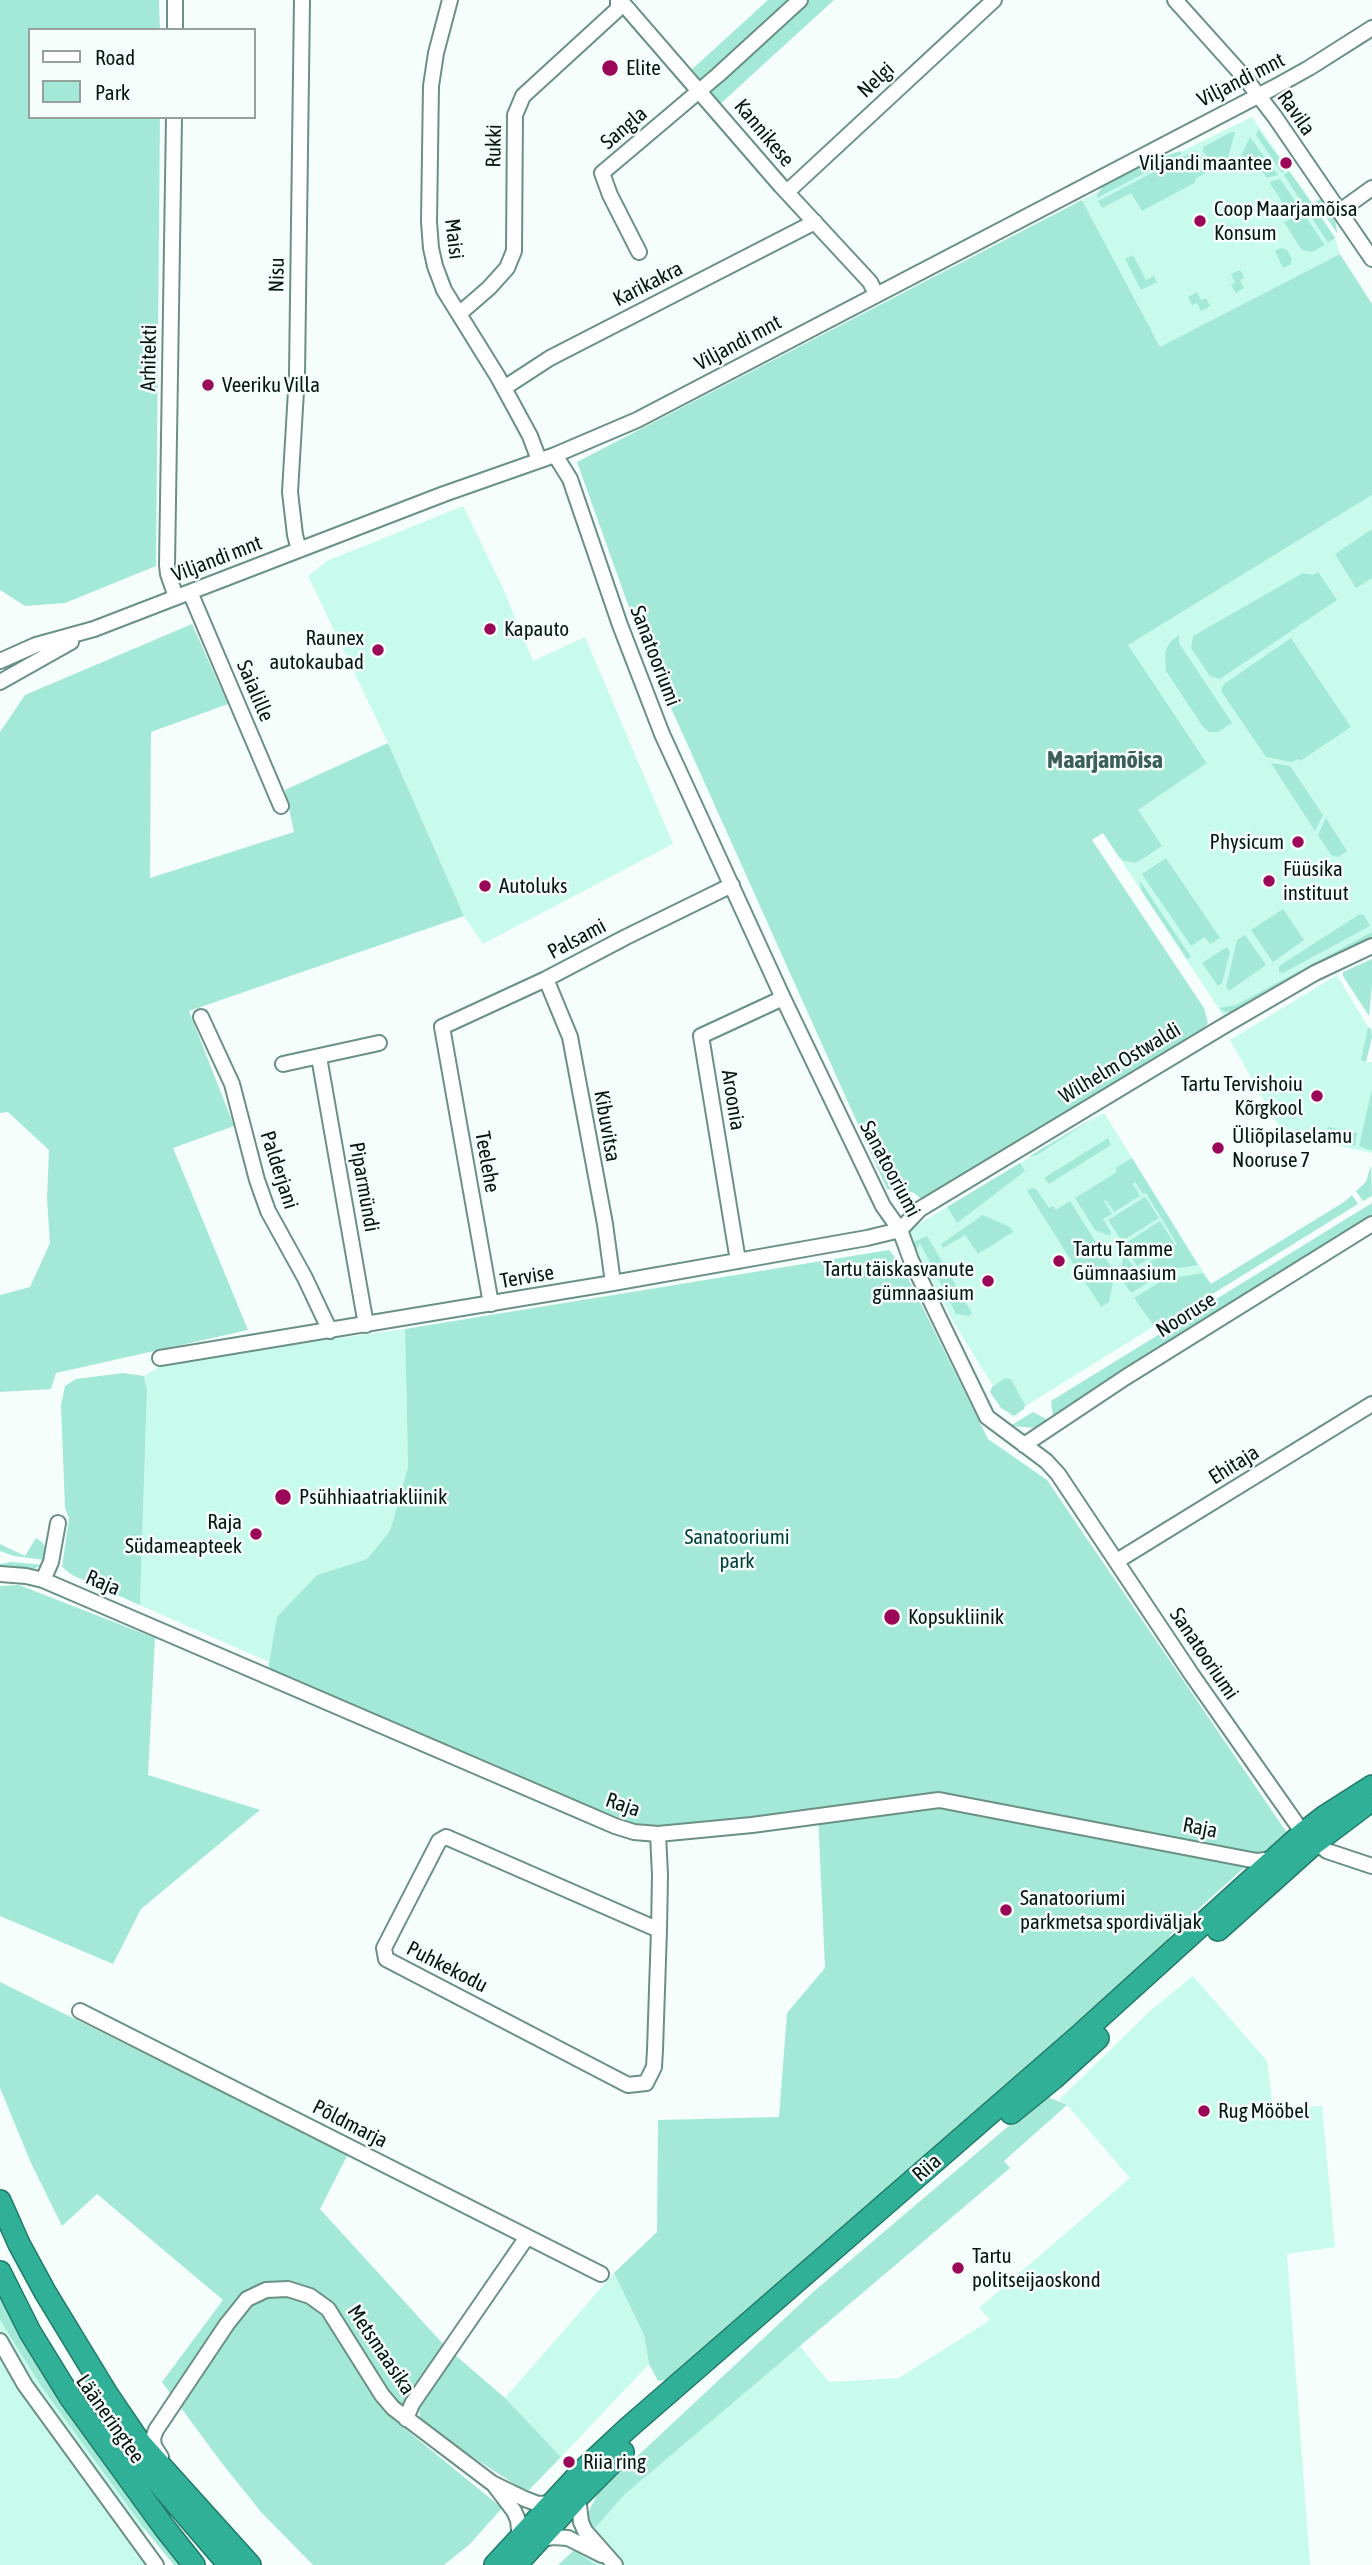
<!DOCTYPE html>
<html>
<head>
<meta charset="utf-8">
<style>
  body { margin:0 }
  #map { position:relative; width:1372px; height:2565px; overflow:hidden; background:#f6fefb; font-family:"Asap Condensed",sans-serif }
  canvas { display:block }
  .legend { position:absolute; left:28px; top:28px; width:228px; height:91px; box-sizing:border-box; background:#f6fefb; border:2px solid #96a19e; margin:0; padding:9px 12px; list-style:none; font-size:21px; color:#071612 }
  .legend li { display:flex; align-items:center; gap:14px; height:35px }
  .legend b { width:35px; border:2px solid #96a19e }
</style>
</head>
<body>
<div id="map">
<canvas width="1372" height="2565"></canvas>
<ul class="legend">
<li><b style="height:9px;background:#fff"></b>Road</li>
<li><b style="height:19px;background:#a4e9d8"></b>Park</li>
</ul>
</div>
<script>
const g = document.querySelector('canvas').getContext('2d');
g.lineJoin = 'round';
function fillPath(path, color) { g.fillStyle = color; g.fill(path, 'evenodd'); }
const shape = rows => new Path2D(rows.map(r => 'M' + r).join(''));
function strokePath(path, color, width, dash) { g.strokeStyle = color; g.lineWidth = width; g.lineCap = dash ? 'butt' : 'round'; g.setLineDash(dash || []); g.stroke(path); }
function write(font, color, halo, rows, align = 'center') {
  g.font = font + ' "Asap Condensed",sans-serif'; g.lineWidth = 5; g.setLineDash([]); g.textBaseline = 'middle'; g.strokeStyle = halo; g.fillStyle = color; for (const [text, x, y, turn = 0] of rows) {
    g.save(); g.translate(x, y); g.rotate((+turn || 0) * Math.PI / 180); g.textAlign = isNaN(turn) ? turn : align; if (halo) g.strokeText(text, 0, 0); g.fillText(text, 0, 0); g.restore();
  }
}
fillPath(shape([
  [1252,117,1334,235,1340,254,1160,348,1082,200],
  [1372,495,1372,940,1225,1018,1119,857,1129,863,1135,863,1161,847,1137,810,1207,762,1127,645],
  [463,506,502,586,533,661,585,637,673,844,483,944,464,916,388,743,308,576,327,561],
  [1337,975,1369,1029,1366,1062,1372,1062,1372,1153,1283,1134,1230,1040],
  [1104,1113,1214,1289,1011,1415,954,1323,907,1231],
  [405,1329,408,1467,390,1531,367,1559,317,1575,278,1617,269,1662,140,1605,147,1390,144,1376,167,1362],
  [1193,1976,1267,2061,1273,2109,1322,2106,1335,2247,1287,2254,1310,2565,596,2565,574,2550,620,2498,799,2345,829,2382,899,2378,990,2320,979,2308,1130,2178,1067,2105,1059,2100,1150,2011],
  [614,2273,644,2335,649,2364,561,2457,505,2398],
  [0,2320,43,2389,143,2527,146,2537,165,2565,0,2565]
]), '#c9fbed');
fillPath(shape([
  [0,0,159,0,160,30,30,30,30,117,160,117,156,566,65,603,25,606,0,590],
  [768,0,834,0,719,105,689,72],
  [1258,129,1287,168,1282,173,1256,135],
  [1231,132,1235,132,1228,158,1215,164,1203,152,1203,147],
  [1250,137,1278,175,1267,178,1255,162,1247,167,1241,156],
  [1180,151,1181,154,1097,198,1097,194,1103,186,1153,160],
  [1194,151,1197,152,1213,169,1195,179,1196,182,1142,211,1131,193,1102,208,1098,201],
  [1289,171,1312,203,1305,207,1284,175],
  [1280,179,1300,208,1282,217,1278,212,1285,206,1269,182],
  [1320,199,1336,223,1337,233,1316,202],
  [1082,200,1160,347,1340,254,1372,304,1372,495,1128,645,1207,763,1138,810,1162,846,1141,860,1135,863,1124,861,1119,857,1103,833,1092,840,1204,1008,1208,1023,1203,1029,921,1199,914,1193,905,1190,887,1189,641,641,577,462],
  [1314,207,1335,238,1328,243,1307,210],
  [1303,213,1325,245,1312,252,1302,250,1284,222],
  [1281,248,1287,250,1292,259,1290,265,1283,268,1275,251],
  [1133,255,1146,280,1154,276,1157,282,1141,290,1125,259],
  [1240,270,1244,278,1240,280,1244,288,1236,293,1231,285,1235,282,1231,274],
  [1197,292,1201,300,1206,298,1210,306,1201,311,1197,303,1192,305,1188,297],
  [1372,529,1372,578,1356,588,1335,554],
  [1318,572,1337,600,1220,679,1210,676,1191,648,1193,636,1303,573,1313,575],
  [192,624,228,704,151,732,150,878,294,832,285,790,388,743,464,916,189,1011,234,1126,173,1148,248,1330,56,1373,51,1389,0,1392,0,1295,30,1287,50,1243,47,1199,49,1150,8,1112,0,1113,0,732,25,695],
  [1179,635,1179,643,1232,723,1218,732,1209,732,1203,727,1166,671,1165,652,1170,642],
  [1291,638,1351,727,1300,761,1298,759,1292,762,1266,757,1221,691,1224,684],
  [1271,763,1290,766,1323,815,1315,831],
  [1326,818,1347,851,1338,857,1331,855,1318,835],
  [1166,858,1220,938,1210,944,1205,937,1191,946,1142,874],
  [1140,881,1191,957,1187,959,1141,890],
  [1283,909,1304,940,1273,962,1251,930],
  [1360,914,1364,915,1370,926,1283,973,1279,972,1279,966],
  [1372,932,1372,939,1312,967,1233,1012,1225,1012,1219,1008,1236,1005],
  [1245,935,1266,965,1229,991,1226,987,1237,940],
  [1227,947,1230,952,1222,983,1218,986,1202,963],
  [1372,959,1372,984,1369,1016,1343,976,1343,972],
  [1368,1027,1371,1029,1372,1037,1366,1062,1361,1060],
  [1372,1089,1372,1151,1359,1146],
  [1103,1112,1037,1155,1028,1157],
  [1328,1127,1357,1133,1355,1146,1326,1141],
  [1108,1138,1111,1145,1049,1184,1044,1178],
  [1132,1158,1198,1265,1170,1269,1131,1293,1120,1276,1123,1258,1126,1256,1136,1271,1177,1244,1146,1193,1143,1194,1135,1182,1133,1184,1140,1196,1114,1212,1106,1200,1104,1201,1112,1214,1103,1219,1111,1232,1110,1236,1095,1230,1075,1198,1117,1172,1115,1168],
  [1020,1163,1025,1171,957,1223,947,1207],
  [1371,1165,1372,1196,1363,1201,1356,1191,1366,1182],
  [1032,1188,1036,1189,1049,1208,1053,1206,1056,1210,1070,1201,1115,1273,1109,1302,1101,1307,1027,1191],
  [1352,1195,1358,1204,1159,1327,1154,1326,1134,1298,1173,1274,1176,1273,1178,1277,1203,1273,1211,1284,1344,1202],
  [1145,1197,1159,1218,1122,1241,1108,1220],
  [1372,1203,1372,1218,1053,1417,1051,1401],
  [983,1215,1010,1227,1013,1232,978,1254,965,1235,943,1248,941,1244],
  [1160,1221,1174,1243,1137,1266,1124,1244],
  [927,1236,972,1313,969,1316,956,1314,920,1243,916,1250,914,1249,914,1242],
  [889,1250,902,1266,988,1439,1047,1480,1287,1833,1280,1842,1246,1866,1172,1933,1160,1951,923,2161,666,2380,658,2381,649,2364,644,2335,614,2273,657,2232,658,2120,779,2117,787,2013,825,1968,818,1814,649,1829,509,1775,268,1669,277,1617,317,1575,367,1559,390,1531,408,1467,405,1329],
  [123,1373,144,1376,147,1390,140,1605,72,1575,62,1567,69,1518,65,1508,61,1405,65,1386,76,1379],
  [1005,1378,1011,1379,1025,1405,1024,1409,1014,1416,1001,1408,990,1392,992,1387],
  [1033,1412,1048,1420,1037,1428,1010,1426],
  [36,1538,42,1542,46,1548,45,1560,14,1556,0,1551,0,1544,25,1556],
  [11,1562,34,1564,42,1565,31,1570,0,1567,0,1564],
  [19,1585,155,1638,148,1775,260,1810,141,1909,113,1964,0,1916,0,1586],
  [0,1982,348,2154,320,2209,444,2345,393,2419,502,2508,470,2544,444,2565,313,2565,261,2512,221,2462,162,2382,223,2300,97,2194,62,2226,31,2163,0,2088],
  [1048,2097,1067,2105,1004,2161,1010,2168,624,2495,595,2528,587,2522,587,2515,598,2493,812,2293,1038,2101],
  [0,2295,182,2565,174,2565,143,2527,43,2389,0,2320],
  [455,2355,505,2398,561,2457,527,2492,427,2428,420,2418,419,2408],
  [574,2550,596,2565,558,2565]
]), '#a4e9d8');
const minor = shape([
  [450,0,436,53,431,86,429,222,431,248,435,266,444,290,498,377,530,436,539,460],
  [620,0,781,186,870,282,876,294],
  [1175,0,1245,78,1275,117,1372,259],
  [175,30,175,0],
  [174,117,167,565,168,574,176,597],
  [787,192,994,0],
  [1340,211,1372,188],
  [639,252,610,195,602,173,718,75,800,0],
  [459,314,489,288,507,268,514,251,515,115,523,96,618,9,618,0],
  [504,388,550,358,815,222],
  [555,455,570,479,620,625,662,734,783,998,883,1206,900,1230,911,1260,987,1417,1046,1461,1058,1474,1192,1675,1303,1833,1327,1851,1372,1866],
  [299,550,295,535,290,492,297,374,302,0],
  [190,592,281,806],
  [0,661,36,645,94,629,444,494,555,455,637,420,1273,88,1309,68,1372,28],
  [0,682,71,642],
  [546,979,570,1037,605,1224,613,1283],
  [201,1017,232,1084,257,1180,268,1211,305,1278,330,1331],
  [319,1057,366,1325],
  [283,1064,379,1043],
  [738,1261,701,1036,783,998],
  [491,1304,442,1027,546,979,626,937,732,885],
  [160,1358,613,1283,867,1238,900,1230,920,1209,1222,1027,1315,973,1372,946],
  [1024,1445,1126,1377,1372,1224],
  [1117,1561,1372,1404],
  [0,1574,26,1576,43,1580,615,1826,634,1832,658,1834,752,1825,939,1800,1257,1861,1273,1859],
  [43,1580,51,1562,58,1523],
  [658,1834,660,1875,659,1930,655,2050,654,2067,646,2083,628,2085,386,1959,384,1948,439,1841,446,1837,659,1930],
  [80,2011,601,2274],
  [0,2341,25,2385,156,2565],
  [406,2419,412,2404,527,2237],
  [161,2457,154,2446,153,2438,156,2430,227,2324,247,2299,266,2290,288,2289,310,2296,328,2309,382,2395,393,2408,492,2483,525,2499,538,2504,552,2503],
  [495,2486,514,2511,518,2520,520,2539],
  [578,2497,581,2522,585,2531,615,2565],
  [539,2540,553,2537,568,2538,602,2555]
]);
const highway = shape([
  [1218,1930,1315,1843,1364,1806],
  [1011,2113,1054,2078,1098,2038],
  [0,2201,19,2244,45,2292,107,2394,141,2444,250,2565],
  [0,2272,30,2332,70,2397,164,2527,194,2565],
  [137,2458,229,2565],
  [495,2565,583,2470,628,2428,1079,2036,1303,1833,1325,1816,1372,1786],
  [516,2565,578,2497,623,2452]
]);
strokePath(minor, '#6b9086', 18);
strokePath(highway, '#227a69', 24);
strokePath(minor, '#fff', 14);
strokePath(highway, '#31b098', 21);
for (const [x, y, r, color] of [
  [610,68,9,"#9b0858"],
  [1286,163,7,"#9b0858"],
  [1200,221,7,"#9b0858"],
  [208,385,7,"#9b0858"],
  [490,629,7,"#9b0858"],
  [378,650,7,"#9b0858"],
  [1298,842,7,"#9b0858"],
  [1269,881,7,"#9b0858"],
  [485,886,7,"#9b0858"],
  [1317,1096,7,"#9b0858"],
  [1218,1148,7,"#9b0858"],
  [1059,1261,7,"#9b0858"],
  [988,1281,7,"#9b0858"],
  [283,1497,9,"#9b0858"],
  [256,1534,7,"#9b0858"],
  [892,1617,9,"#9b0858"],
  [1006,1910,7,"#9b0858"],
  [1204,2111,7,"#9b0858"],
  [958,2268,7,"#9b0858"],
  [569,2462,7,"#9b0858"]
]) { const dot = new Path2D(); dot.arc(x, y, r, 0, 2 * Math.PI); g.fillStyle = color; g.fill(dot); strokePath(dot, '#f6fefb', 2.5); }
write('21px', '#071612', '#f6fefb', [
  ["Elite",626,68],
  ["Viljandi maantee",1272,163,"right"],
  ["Coop Maarjamõisa",1214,209],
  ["Konsum",1214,233],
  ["Veeriku Villa",222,385],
  ["Kapauto",504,629],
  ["Raunex",364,638,"right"],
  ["autokaubad",364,662,"right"],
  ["Physicum",1284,842,"right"],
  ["Füüsika",1283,869],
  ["instituut",1283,893],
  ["Autoluks",499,886],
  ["Tartu Tervishoiu",1303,1084,"right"],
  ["Kõrgkool",1303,1108,"right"],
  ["Üliõpilaselamu",1232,1136],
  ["Nooruse 7",1232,1160],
  ["Tartu Tamme",1073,1249],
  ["Gümnaasium",1073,1273],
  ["Tartu täiskasvanute",974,1269,"right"],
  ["gümnaasium",974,1293,"right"],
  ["Psühhiaatriakliinik",299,1497],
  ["Raja",242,1522,"right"],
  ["Südameapteek",242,1546,"right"],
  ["Kopsukliinik",908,1617],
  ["Sanatooriumi",1020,1898],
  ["parkmetsa spordiväljak",1020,1922],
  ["Rug Mööbel",1218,2111],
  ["Tartu",972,2256],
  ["politseijaoskond",972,2280],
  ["Riia ring",583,2462]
], 'left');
write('21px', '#071612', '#f6fefb', [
  ["Nelgi",876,80,-43],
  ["Viljandi mnt",1241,80,-27],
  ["Ravila",1296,113,55],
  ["Sangla",624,128,-40],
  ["Kannikese",764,133,50],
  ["Rukki",494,146,-89],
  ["Maisi",454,239,83],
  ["Nisu",277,275,-89],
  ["Karikakra",648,284,-27],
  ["Viljandi mnt",738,343,-28],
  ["Arhitekti",149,358,-89],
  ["Viljandi mnt",217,559,-21],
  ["Sanatooriumi",655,656,69],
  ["Saialille",255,691,67],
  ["Palsami",577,939,-28],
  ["Wilhelm Ostwaldi",1120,1063,-31],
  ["Aroonia",733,1100,81],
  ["Kibuvitsa",607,1126,80],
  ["Teelehe",487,1162,80],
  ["Sanatooriumi",890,1169,62],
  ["Palderjani",279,1170,72],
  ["Piparmündi",364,1187,80],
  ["Tervise",527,1277,-10],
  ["Nooruse",1186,1315,-32],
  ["Ehitaja",1234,1465,-32],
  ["Raja",103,1583,23],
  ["Sanatooriumi",1204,1654,56],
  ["Raja",623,1805,19],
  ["Raja",1200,1828,11],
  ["Puhkekodu",447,1967,27],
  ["Põldmarja",350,2124,27],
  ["Riia",927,2168,-41],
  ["Metsmaasika",381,2350,56],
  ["Lääneringtee",110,2419,55]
]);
write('21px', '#013e33', '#f6fefb', [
  ["Sanatooriumi",737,1537],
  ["park",737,1561]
]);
write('bold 24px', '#3c5f57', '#f6fefb', [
  ["Maarjamõisa",1105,760]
]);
</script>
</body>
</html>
